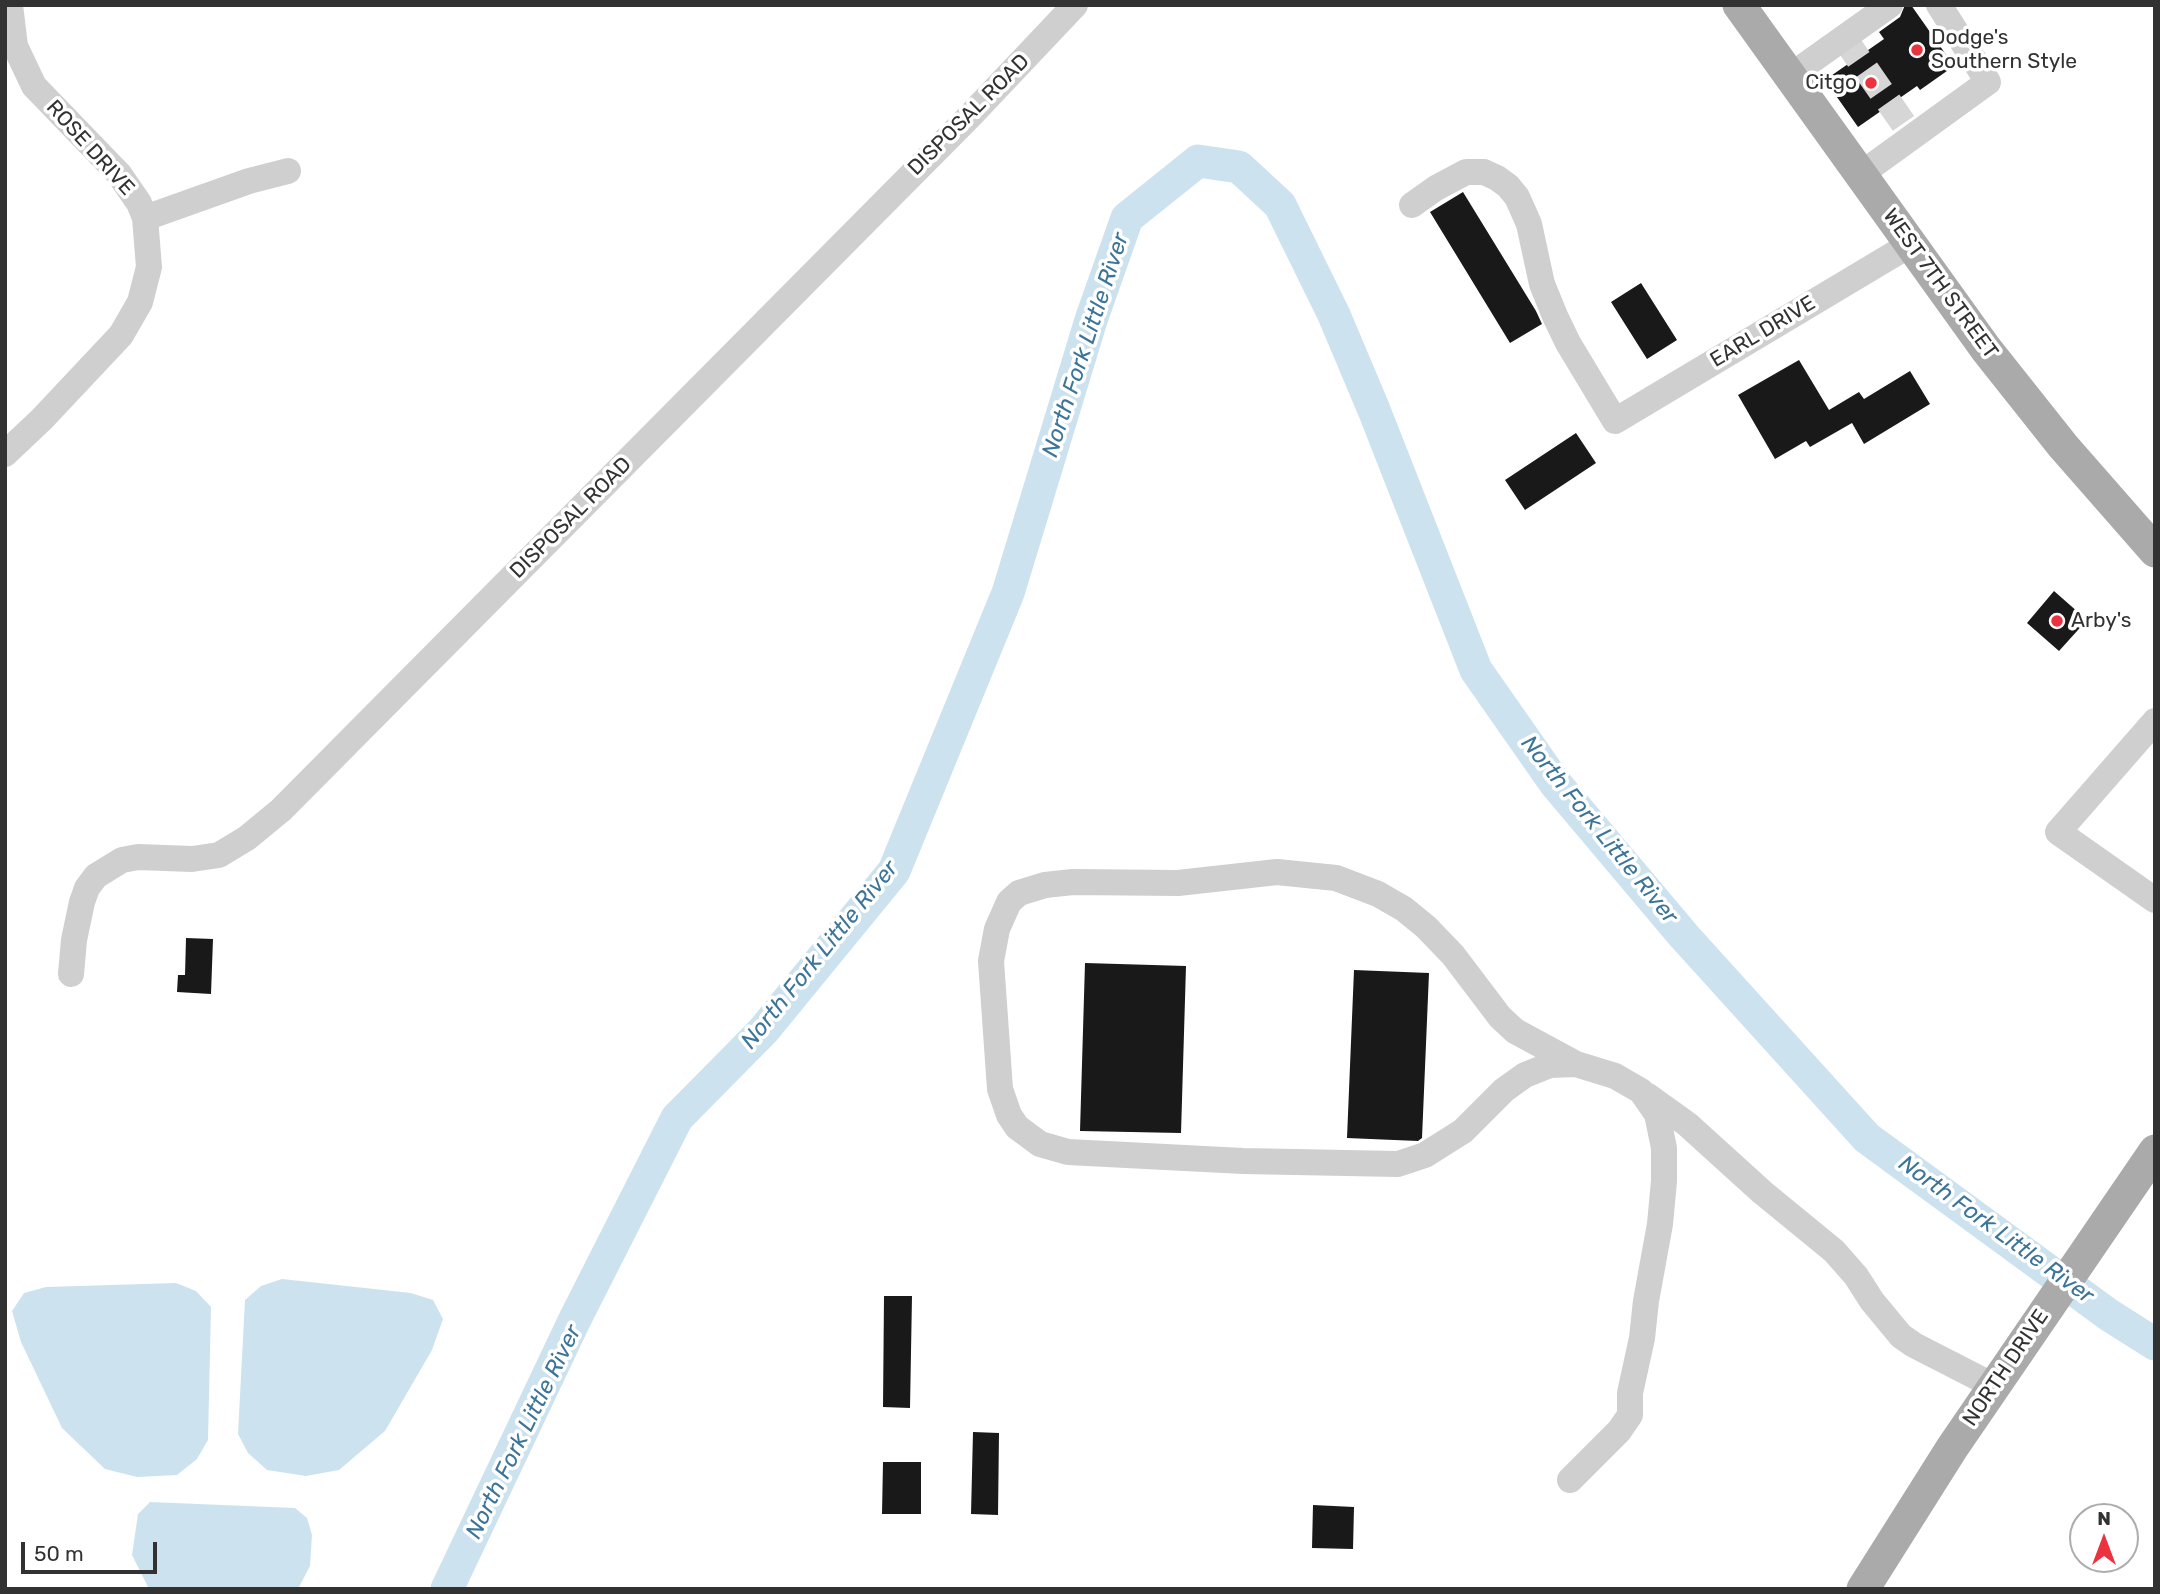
<!DOCTYPE html>
<html>
<head>
<meta charset="utf-8">
<style>
  body { margin:0 }
  #map { position:relative; width:2160px; height:1594px; overflow:hidden; background:#fff; font-family:Rubik,sans-serif }
  canvas { display:block }
  .frame { position:absolute; inset:0; border:7px solid #323232; pointer-events:none }
  .north { position:absolute; left:2069px; top:1503px; width:70px; height:70px; box-sizing:border-box; background:#fff; border:2px solid #adadad; border-radius:50%; rotate:0deg; font-size:19px; font-weight:700; line-height:28px; text-align:center; color:#323232 }
  .north::after { content:''; display:block; margin:auto; width:24px; height:32px; background:#eb3340; clip-path:polygon(50% 0,100% 100%,50% 72%,0 100%) }
  .scale { position:absolute; left:21px; top:1542px; width:136px; height:32px; box-sizing:border-box; border:4px solid #323232; border-top:0; padding-left:9px; font-size:21px; line-height:24px; white-space:nowrap; color:#323232; -webkit-text-stroke:5px #fff; paint-order:stroke }
</style>
</head>
<body>
<div id="map">
<canvas width="2160" height="1594"></canvas>
<div class="frame"></div>
<div class="north">N</div>
<div class="scale">50 m</div>
</div>
<script>
const g = document.querySelector('canvas').getContext('2d');
g.lineJoin = 'round';
function fillPath(path, color) { g.fillStyle = color; g.fill(path, 'evenodd'); }
const shape = rows => new Path2D(rows.map(r => 'M' + r).join(''));
function strokePath(path, color, width, dash) { g.strokeStyle = color; g.lineWidth = width; g.lineCap = dash ? 'butt' : 'round'; g.setLineDash(dash || []); g.stroke(path); }
function write(font, color, halo, rows, align = 'center') {
  g.font = font + ' Rubik,sans-serif'; g.lineWidth = 7; g.setLineDash([]); g.textBaseline = 'middle'; g.strokeStyle = halo; g.fillStyle = color; for (const [text, x, y, turn = 0] of rows) {
    g.save(); g.translate(x, y); g.rotate((+turn || 0) * Math.PI / 180); g.textAlign = isNaN(turn) ? turn : align; if (halo) g.strokeText(text, 0, 0); g.fillText(text, 0, 0); g.restore();
  }
}
fillPath(shape([
  [282,1279,411,1293,433,1300,443,1319,432,1350,385,1431,339,1470,306,1476,267,1470,248,1453,238,1434,245,1300,261,1286],
  [176,1283,196,1291,211,1307,208,1440,197,1459,177,1475,137,1477,105,1469,62,1428,21,1342,12,1311,24,1293,46,1287],
  [150,1502,295,1508,307,1518,312,1535,310,1566,298,1589,149,1589,132,1555,138,1514]
]), '#cde2ef');
strokePath(shape([
  [447,1589,575,1319,677,1118,763,1031,894,871,1008,593,1091,320,1127,218,1198,161,1239,167,1280,205,1334,315,1374,410,1476,670,1555,783,1684,936,1867,1138,2109,1315,2155,1344]
]), '#cde2ef', 33);
fillPath(shape([
  [1905,5,1911,5,1954,66,1920,90,1917,86,1858,127,1825,80,1884,39,1879,32,1900,17],
  [1463,192,1536,311,1542,324,1510,343,1430,212],
  [1641,283,1677,340,1647,359,1611,302],
  [1799,360,1829,410,1859,392,1864,399,1910,371,1930,404,1864,444,1852,423,1810,447,1806,441,1775,459,1738,395],
  [1576,433,1596,463,1525,510,1505,480],
  [2054,591,2087,620,2059,651,2027,623],
  [186,938,213,939,211,994,177,992,178,975,185,975],
  [1085,963,1186,966,1181,1133,1080,1131],
  [1354,970,1429,973,1422,1138,1418,1141,1347,1138],
  [884,1296,912,1296,910,1408,883,1407],
  [973,1432,999,1433,998,1515,971,1514],
  [883,1462,921,1462,921,1514,882,1514],
  [1313,1505,1354,1507,1353,1549,1312,1548]
]), '#191919');
strokePath(shape([
  [1844,38,1913,137]
]), '#d6d6d6', 26, [26, 13]);
strokePath(shape([
  [1790,76,1890,5],
  [1861,174,1988,82,1939,5],
  [1412,205,1436,188,1466,172,1484,172,1497,178,1508,186,1517,197,1529,224,1542,284,1555,316,1568,343,1615,421,1911,244],
  [145,218,249,181,288,171],
  [5,454,42,419,121,335,140,302,149,267,145,218,139,203,119,174,34,86,15,46,10,5],
  [2155,721,2058,832,2155,900],
  [1277,872,1336,878,1378,894,1404,909,1426,927,1453,955,1500,1017,1515,1031,1576,1064,1550,1065,1525,1075,1504,1090,1463,1131,1425,1155,1398,1164,1243,1161,1068,1152,1040,1144,1017,1127,1009,1115,1000,1089,991,961,997,929,1009,902,1019,893,1045,885,1073,882,1178,883,1277,872],
  [71,974,74,940,82,902,87,888,96,876,122,860,138,857,192,859,219,855,247,838,281,810,970,116,1075,5],
  [1648,1096,1687,1124,1762,1192,1834,1251,1856,1276,1872,1301,1901,1336,1914,1345,1994,1386],
  [1570,1480,1619,1431,1630,1415,1630,1393,1642,1338,1646,1301,1660,1224,1664,1181,1664,1148,1657,1114,1641,1091,1615,1076,1576,1064]
]), '#cfcfcf', 26);
strokePath(shape([
  [1739,5,1986,349,2063,446,2155,551],
  [1863,1589,1952,1448,2155,1151]
]), '#aaa', 33);
for (const [x, y, r, color] of [
  [1917,50,7,"#eb3340"],
  [1871,83,7,"#eb3340"],
  [2057,621,7,"#eb3340"]
]) { const dot = new Path2D(); dot.arc(x, y, r, 0, 2 * Math.PI); g.fillStyle = color; g.fill(dot); strokePath(dot, '#fff', 2.5); }
write('21px', '#323232', '#fff', [
  ["Dodge's",1931,38],
  ["Southern Style",1931,62],
  ["Citgo",1857,83,"right"],
  ["Arby's",2071,621]
], 'left');
write('21px', '#323232', '#fff', [
  ["DISPOSAL ROAD",969,115,-45],
  ["ROSE DRIVE",90,148,48],
  ["WEST 7TH STREET",1940,284,54],
  ["EARL DRIVE",1763,332,-31],
  ["DISPOSAL ROAD",571,518,-45],
  ["NORTH DRIVE",2006,1368,-56]
]);
write('italic 23px', '#3c7599', '#fff', [
  ["North Fork Little River",1086,345,-72],
  ["North Fork Little River",1599,830,51],
  ["North Fork Little River",820,955,-51],
  ["North Fork Little River",1996,1230,36],
  ["North Fork Little River",524,1432,-64]
]);
</script>
</body>
</html>
